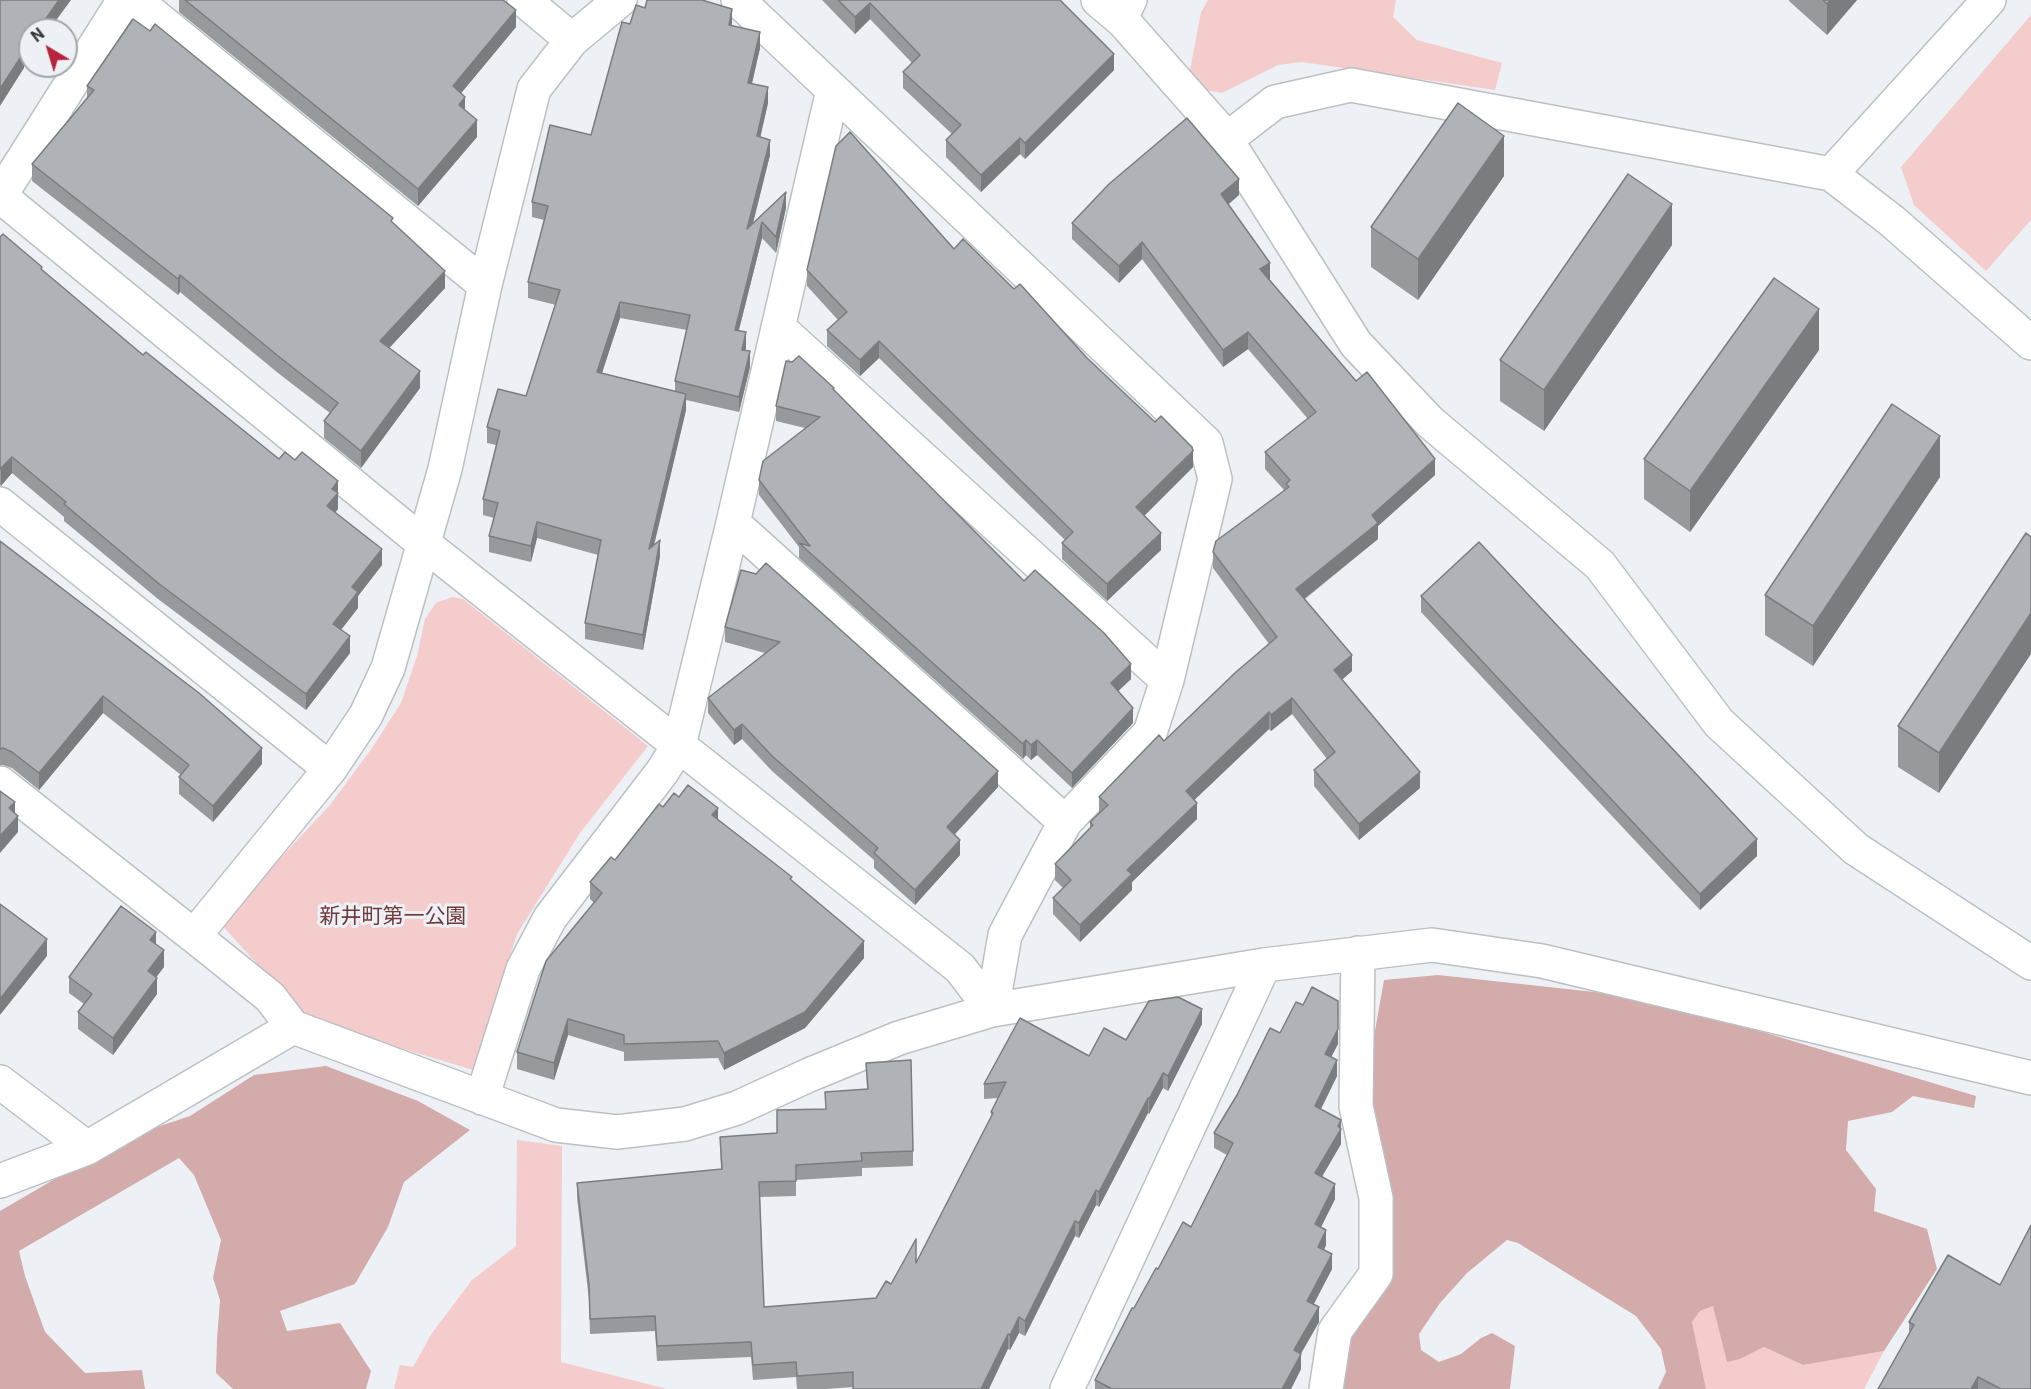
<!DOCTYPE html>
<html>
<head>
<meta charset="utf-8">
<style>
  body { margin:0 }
  #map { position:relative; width:2031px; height:1389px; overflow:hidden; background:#edf1f5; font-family:Roboto,sans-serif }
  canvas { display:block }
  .north { position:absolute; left:18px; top:18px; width:60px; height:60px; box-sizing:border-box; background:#edf1f5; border:2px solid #a3a6a9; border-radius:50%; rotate:322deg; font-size:16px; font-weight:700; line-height:24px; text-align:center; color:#333536 }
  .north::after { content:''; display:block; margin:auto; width:21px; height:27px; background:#b6253b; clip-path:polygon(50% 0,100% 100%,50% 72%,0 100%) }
</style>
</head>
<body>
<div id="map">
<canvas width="2031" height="1389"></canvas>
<div class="north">N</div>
</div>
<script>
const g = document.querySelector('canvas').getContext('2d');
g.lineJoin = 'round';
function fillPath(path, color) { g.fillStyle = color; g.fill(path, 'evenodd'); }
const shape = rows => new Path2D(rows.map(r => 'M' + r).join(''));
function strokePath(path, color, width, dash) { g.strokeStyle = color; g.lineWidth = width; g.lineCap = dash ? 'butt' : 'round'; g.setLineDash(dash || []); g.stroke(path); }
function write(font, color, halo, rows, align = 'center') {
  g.font = font + ' Roboto,"Noto Sans JP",sans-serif'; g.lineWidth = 6; g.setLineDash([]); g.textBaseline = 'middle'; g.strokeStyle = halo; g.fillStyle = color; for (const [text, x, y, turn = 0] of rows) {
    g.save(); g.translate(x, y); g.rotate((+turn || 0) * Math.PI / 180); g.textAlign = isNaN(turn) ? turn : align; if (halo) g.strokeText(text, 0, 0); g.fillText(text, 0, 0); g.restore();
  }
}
fillPath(shape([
  [1208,0,1396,0,1393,17,1417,40,1502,63,1495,90,1302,62,1278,65,1222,93,1206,90,1189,75,1201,12],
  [2031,15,2031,220,1986,271,1914,205,1901,167],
  [452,597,463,599,648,746,580,833,517,934,473,1070,308,1020,220,923,330,805,372,748,401,703,417,656,425,619,436,603],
  [517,1140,562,1146,561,1362,667,1389,394,1389,400,1365,413,1367,432,1333,472,1280,516,1246],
  [1713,1306,1740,1359,1764,1347,1803,1365,1884,1351,1864,1389,1706,1389,1692,1322,1700,1311]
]), '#f4cccb');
fillPath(shape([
  [1438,975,1613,994,1766,1033,1976,1096,1974,1108,1913,1096,1892,1112,1848,1121,1846,1150,1876,1189,1874,1211,1927,1229,1937,1269,1884,1351,1803,1365,1764,1347,1740,1359,1727,1362,1713,1306,1700,1311,1692,1322,1706,1389,1658,1389,1666,1372,1661,1349,1636,1316,1518,1243,1507,1240,1467,1273,1440,1303,1419,1334,1421,1350,1439,1362,1461,1354,1481,1338,1492,1333,1515,1346,1510,1389,1335,1389,1345,1338,1383,1276,1362,1104,1384,980],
  [326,1066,418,1101,470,1130,404,1182,388,1227,355,1284,280,1311,287,1331,340,1323,371,1371,366,1389,233,1389,216,1373,217,1339,220,1300,213,1278,221,1240,194,1175,179,1158,19,1251,25,1276,45,1332,85,1373,142,1370,145,1389,0,1389,0,1211,127,1137,190,1116,254,1075]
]), '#d3abab');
const lane = shape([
  [1123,21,1133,0]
]);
const street = shape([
  [135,0,485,285],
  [524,0,572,40],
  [738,0,1206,443,1215,479,1167,680,1150,733,1065,822,1005,935,992,1010],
  [1098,0,1123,21,1222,133,1356,344,1430,422,1600,565,1719,723,1856,849,2031,963],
  [1222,133,1236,132,1275,102,1351,85,1831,174,1892,221,2031,343],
  [1831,174,1989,0],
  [0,196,423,543,960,968,992,1010],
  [0,196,124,0],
  [778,327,1167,680],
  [0,504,330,769],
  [733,523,1065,822],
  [0,783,194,936],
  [293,1027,270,997,194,936,330,769,366,715,388,668,445,469,485,285,534,89,572,40,620,0],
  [0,1082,87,1148],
  [482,1098,523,969,550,918,662,772,679,745,733,523,833,90],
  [0,1181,87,1148,293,1027,556,1125,617,1132,685,1124,737,1108,809,1075,899,1038,992,1010,1264,965,1432,945,1542,961,2031,1078],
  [1067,1389,1264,965],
  [1326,1389,1335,1331,1376,1274,1376,1198,1356,1106,1358,953]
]);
strokePath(lane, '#bcc0c4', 30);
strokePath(street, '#bcc0c4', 36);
strokePath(lane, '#fff', 27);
strokePath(street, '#fff', 33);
fillPath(shape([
  [179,0,503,0,516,27,461,93,465,110,477,137,418,206,179,12],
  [822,0,1060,0,1114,70,1025,159,1020,154,981,192,946,157,946,140,952,134,903,88,903,72,912,63,870,19,855,34],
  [1789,0,1857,0,1827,35,1789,1],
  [645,8,732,25,760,48,752,84,768,103,760,137,770,155,753,224,786,208,776,253,762,238,739,330,746,348,745,351,750,367,739,412,686,400,686,410,654,546,660,556,643,650,585,639,585,623,598,555,537,538,531,562,489,552,489,536,494,518,483,515,483,499,496,445,487,443,487,427,526,396,556,305,528,298,528,282,544,220,532,217,532,202,591,135,630,24],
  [620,318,687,330,675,381,675,391,602,373],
  [87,86,393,224,445,288,389,348,420,388,361,468,324,438,324,421,330,413,278,373,180,292,178,295,32,181,32,164,87,98],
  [1504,176,1418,300,1371,267,1371,227],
  [1239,195,1228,204,1270,279,1269,279,1435,475,1378,526,1378,539,1305,599,1352,671,1342,680,1420,788,1359,840,1314,786,1314,770,1327,759,1292,714,1271,731,1269,729,1194,800,1197,819,1132,882,1132,890,1080,942,1053,914,1053,898,1063,888,1055,880,1055,864,1090,828,1090,822,1099,814,1099,797,1164,741,1269,644,1213,568,1213,552,1284,490,1265,469,1265,452,1308,419,1248,349,1223,367,1142,259,1119,283,1072,239,1072,223],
  [0,237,42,271,143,355,279,459,295,460,338,481,338,509,335,512,382,565,358,596,358,608,341,630,350,653,306,710,158,599,64,521,64,517,12,473,0,486],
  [1672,245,1544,431,1500,401,1500,360],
  [954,249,1014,289,1087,358,1193,467,1144,516,1161,550,1107,601,1062,559,1062,543,1065,540,879,358,860,376,827,346,827,330,838,320,807,286,807,270],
  [1819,350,1690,532,1644,499,1644,459],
  [834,391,1024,581,1131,679,1118,691,1133,723,1072,788,1037,755,1031,760,1026,755,1023,759,799,558,799,547,759,495,759,480,805,428,776,421,776,406],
  [1940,477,1813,666,1765,635,1765,595],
  [2026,533,1939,793,1898,767,1898,726],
  [0,541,262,764,213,822,179,794,179,777,181,775,103,713,39,790,12,768,3,765,0,765],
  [741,570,998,787,954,834,960,855,915,905,874,868,874,860,772,771,742,739,734,745,708,713,708,698,765,653,725,642,725,627],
  [1421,596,1757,856,1700,910,1421,612],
  [663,807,718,819,792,881,864,958,805,1028,724,1070,718,1058,624,1061,624,1052,568,1035,554,1080,517,1069,517,1052,594,903,590,899,590,882,615,860],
  [156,945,164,967,156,977,157,994,113,1055,78,1029,78,1012,84,1004,69,993,69,977],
  [1202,1024,1168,1091,1163,1088,1149,1114,1148,1113,1099,1207,1096,1205,1079,1238,1075,1236,1025,1336,1019,1333,1010,1350,1008,1349,853,1387,826,1389,797,1389,796,1377,753,1380,751,1357,657,1361,655,1331,590,1334,589,1300,577,1198,577,1183,721,1169,720,1137,777,1133,826,1109,825,1092,867,1089,866,1063,913,1151,913,1166,862,1168,862,1176,796,1180,796,1196,760,1197,764,1307,876,1298,891,1284,916,1263,991,1118,991,1112,998,1098,984,1099,984,1084,1089,1056,1126,1040],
  [1280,1033,1338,1044,1331,1057,1337,1076,1321,1109,1341,1120,1341,1144,1322,1177,1335,1199,1321,1227,1326,1245,1324,1250,1332,1269,1314,1304,1319,1322,1301,1354,1301,1369,1291,1389,1095,1389,1095,1380,1134,1308,1158,1269,1191,1227,1227,1155,1214,1148,1214,1133],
  [1909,1322,2031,1389,1878,1389,1909,1335]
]), '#969a9d');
fillPath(shape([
  [59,0,71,0,49,30,38,30],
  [1830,0,1857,0,1827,35,1827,4],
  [870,3,870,19,855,34,855,17],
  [732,9,732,25,729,41,729,25],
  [516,10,516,27,453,103,453,86],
  [760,32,760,48,748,99,748,83],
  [30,41,30,57,24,65,24,68,0,106,0,89,23,51],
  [1114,54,1114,70,1025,159,1025,143],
  [768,87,768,103,757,152,757,136],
  [465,97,465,114,459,105],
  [477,120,477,137,418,206,418,189],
  [1504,136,1504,176,1418,300,1418,259],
  [1020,138,1020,154,981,192,981,175],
  [770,140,770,155,747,245,747,229],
  [1239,179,1239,195,1221,211,1221,194],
  [786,192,786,208,776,253,776,237],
  [1672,204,1672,245,1544,431,1544,390],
  [762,222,762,238,735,345,735,330],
  [1142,242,1142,259,1119,283,1119,266],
  [1270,263,1270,279,1260,286,1260,269],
  [445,271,445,288,380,358,380,341],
  [180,275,180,292,178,295,178,279],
  [620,302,620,318,597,388,597,372],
  [1819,309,1819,350,1690,532,1690,491],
  [746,332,746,348,742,366,742,350],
  [1248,332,1248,349,1223,367,1223,350],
  [879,341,879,358,860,376,860,360],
  [750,351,750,367,739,412,739,397],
  [420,371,420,388,361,468,361,451],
  [686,394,686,410,649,565,649,549],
  [1940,436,1940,477,1813,666,1813,626],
  [1193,451,1193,467,1136,524,1136,507],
  [12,457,12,473,1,486,1,469],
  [1435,459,1435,475,1378,526,1378,539,1296,605,1296,589,1372,515],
  [338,481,338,509,327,522,327,506,332,489],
  [537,522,537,538,531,562,531,546],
  [1161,533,1161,550,1107,601,1107,584],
  [660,540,660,556,643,650,643,635],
  [382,549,382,565,358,596,358,608,333,640,333,624,352,587],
  [2031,613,2031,654,1939,793,1939,753],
  [350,636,350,653,306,710,306,694],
  [1352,655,1352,671,1334,686,1334,670],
  [1131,664,1131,679,1111,698,1111,683],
  [103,696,103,713,39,790,39,773],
  [1292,698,1292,714,1271,731,1271,715],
  [1133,708,1133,723,1072,788,1072,773],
  [1269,712,1269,729,1186,808,1186,791],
  [742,724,742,739,734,745,734,730],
  [1026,740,1026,755,1023,759,1023,744],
  [1037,740,1037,755,1031,760,1031,745],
  [262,748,262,764,213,822,213,806],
  [998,771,998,787,947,843,947,827],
  [1420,772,1420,788,1359,840,1359,824],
  [15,802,15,818,9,808],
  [1197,803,1197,819,1132,882,1132,890,1080,942,1080,925,1127,870],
  [718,808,718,825,712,815],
  [18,816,18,832,0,853,0,836],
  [1757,839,1757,856,1700,910,1700,894],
  [960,840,960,855,915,905,915,890],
  [156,932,156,949,150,940],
  [47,939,47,956,0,1015,0,999],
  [864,941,864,958,805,1028,724,1070,724,1053],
  [164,950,164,967,148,988,148,971],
  [157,978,157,994,113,1055,113,1038],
  [1338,1001,1338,1044,1325,1069,1325,1054],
  [1202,1009,1202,1024,1168,1091,1168,1076],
  [568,1019,568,1035,554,1080,554,1063],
  [1337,1060,1337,1076,1315,1121,1315,1106],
  [1163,1073,1163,1088,1149,1114,1149,1099],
  [1148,1098,1148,1113,1099,1207,1099,1192],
  [1341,1120,1341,1144,1315,1188,1315,1173],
  [1335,1184,1335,1199,1315,1239,1315,1224],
  [1096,1190,1096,1205,1079,1238,1079,1223],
  [1075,1221,1075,1236,1025,1336,1025,1321],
  [1326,1230,1326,1245,1318,1262,1318,1247],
  [1332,1254,1332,1269,1307,1316,1307,1301],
  [1319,1307,1319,1322,1294,1365,1294,1350],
  [1019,1317,1019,1333,1010,1350,1010,1335],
  [1008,1334,1008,1349,989,1389,981,1389],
  [1301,1354,1301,1369,1291,1389,1282,1389],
  [1978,1377,1978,1389,1971,1389]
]), '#7a7d80');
const building = shape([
  [0,0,59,0,38,30,30,30,30,41,23,51,24,52,0,89,0,0],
  [185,0,503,0,516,10,453,86,465,97,459,105,477,120,418,189,185,0],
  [647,0,702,0,732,9,729,25,760,32,748,83,768,87,757,136,770,140,747,229,786,192,776,237,762,222,735,330,746,332,742,350,750,351,739,397,675,381,690,315,620,302,597,372,686,394,649,549,660,540,643,635,585,623,601,540,537,522,531,546,489,536,498,503,483,499,500,431,487,427,498,389,526,396,560,290,528,282,548,206,532,202,550,125,591,135,622,22,630,24,636,5,645,8,647,0],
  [838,0,1060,0,1114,54,1025,143,1020,138,981,175,946,140,961,125,903,72,920,55,870,3,855,17,838,0],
  [1823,0,1830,0,1827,4,1823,0],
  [133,19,150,31,155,24,393,218,391,221,445,271,380,341,420,371,361,451,324,421,338,403,278,356,180,275,178,279,32,164,94,90,87,86,133,19],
  [1458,103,1504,136,1418,259,1371,227,1458,103],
  [1187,118,1239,179,1221,194,1270,263,1260,269,1356,381,1367,372,1435,459,1372,515,1378,523,1296,589,1352,655,1334,670,1420,772,1359,824,1314,770,1335,752,1292,698,1271,715,1269,712,1186,791,1197,803,1127,870,1132,874,1080,925,1053,898,1071,880,1055,864,1093,825,1090,822,1108,805,1099,797,1159,735,1164,741,1236,672,1277,637,1213,552,1216,541,1289,487,1286,484,1290,480,1265,452,1316,412,1248,332,1223,350,1142,242,1119,266,1072,223,1109,184,1187,118],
  [850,132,954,249,963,239,1014,289,1020,284,1087,358,1155,422,1161,416,1192,447,1193,451,1136,507,1161,533,1107,584,1062,543,1073,532,879,341,860,360,827,330,847,312,807,270,836,146,850,132],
  [1628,174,1672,204,1544,390,1500,360,1628,174],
  [3,234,42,267,41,269,143,355,146,352,279,459,285,452,295,460,302,452,338,481,332,489,338,493,327,506,382,549,352,587,358,592,333,624,350,636,306,694,158,583,64,504,66,502,12,457,0,469,0,237,3,234],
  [1774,278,1819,309,1690,491,1644,459,1774,278],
  [799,356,834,388,833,389,1024,581,1035,570,1104,633,1131,664,1111,683,1133,708,1072,773,1037,740,1031,745,1026,740,1023,744,799,543,810,546,759,480,763,461,820,417,776,406,786,361,792,362,799,356],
  [1892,404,1940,436,1813,626,1765,595,1892,404],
  [2026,533,2031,537,2031,613,1939,753,1898,726,2026,533],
  [0,541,199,693,262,748,213,806,179,777,189,765,103,696,39,773,12,752,3,748,0,749,0,541],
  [1479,542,1757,839,1700,894,1421,596,1479,542],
  [766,563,998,771,947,827,960,840,915,890,874,853,878,848,772,756,742,724,734,730,708,698,780,642,725,627,741,570,756,574,766,563],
  [688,785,718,808,712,815,792,877,790,879,864,941,805,1012,724,1053,718,1041,624,1044,624,1035,568,1019,554,1063,517,1052,546,961,602,893,590,882,611,857,615,860,659,804,663,807,674,793,679,797,688,785],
  [0,791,15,802,9,808,18,816,0,836,0,791],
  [0,904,47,939,0,999,0,904],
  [121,906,156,932,150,940,164,950,148,971,157,978,113,1038,78,1012,92,994,69,977,121,906],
  [1312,987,1338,1001,1338,1029,1325,1054,1337,1060,1315,1106,1341,1120,1338,1126,1341,1129,1315,1173,1335,1184,1315,1224,1326,1230,1318,1247,1332,1254,1307,1301,1319,1307,1294,1350,1301,1354,1282,1389,1112,1389,1095,1380,1132,1308,1134,1308,1156,1268,1158,1269,1183,1222,1191,1227,1233,1143,1214,1133,1237,1095,1270,1028,1280,1033,1296,1002,1303,1005,1312,987],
  [1178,997,1202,1009,1168,1076,1163,1073,1149,1099,1148,1098,1099,1192,1096,1190,1079,1223,1075,1221,1025,1321,1019,1317,1010,1335,1008,1334,981,1389,853,1389,853,1372,797,1376,796,1362,753,1365,751,1342,657,1346,655,1316,590,1319,589,1285,577,1183,722,1169,720,1137,777,1133,777,1110,826,1109,825,1092,868,1089,866,1063,911,1060,913,1151,861,1153,862,1161,796,1165,796,1181,759,1182,764,1307,876,1298,886,1281,891,1284,916,1239,916,1263,993,1113,991,1112,1006,1082,984,1084,1020,1018,1089,1056,1104,1028,1126,1040,1149,1001,1178,997],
  [2031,1225,2031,1389,2001,1389,1978,1377,1971,1389,1878,1389,1914,1325,1909,1322,1948,1255,2000,1285,2031,1225]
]);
fillPath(building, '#afb3b7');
strokePath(building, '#7a7d80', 1.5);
write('21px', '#713a3c', '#edf1f5', [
  ["新井町第一公園",393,918]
]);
</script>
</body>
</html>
